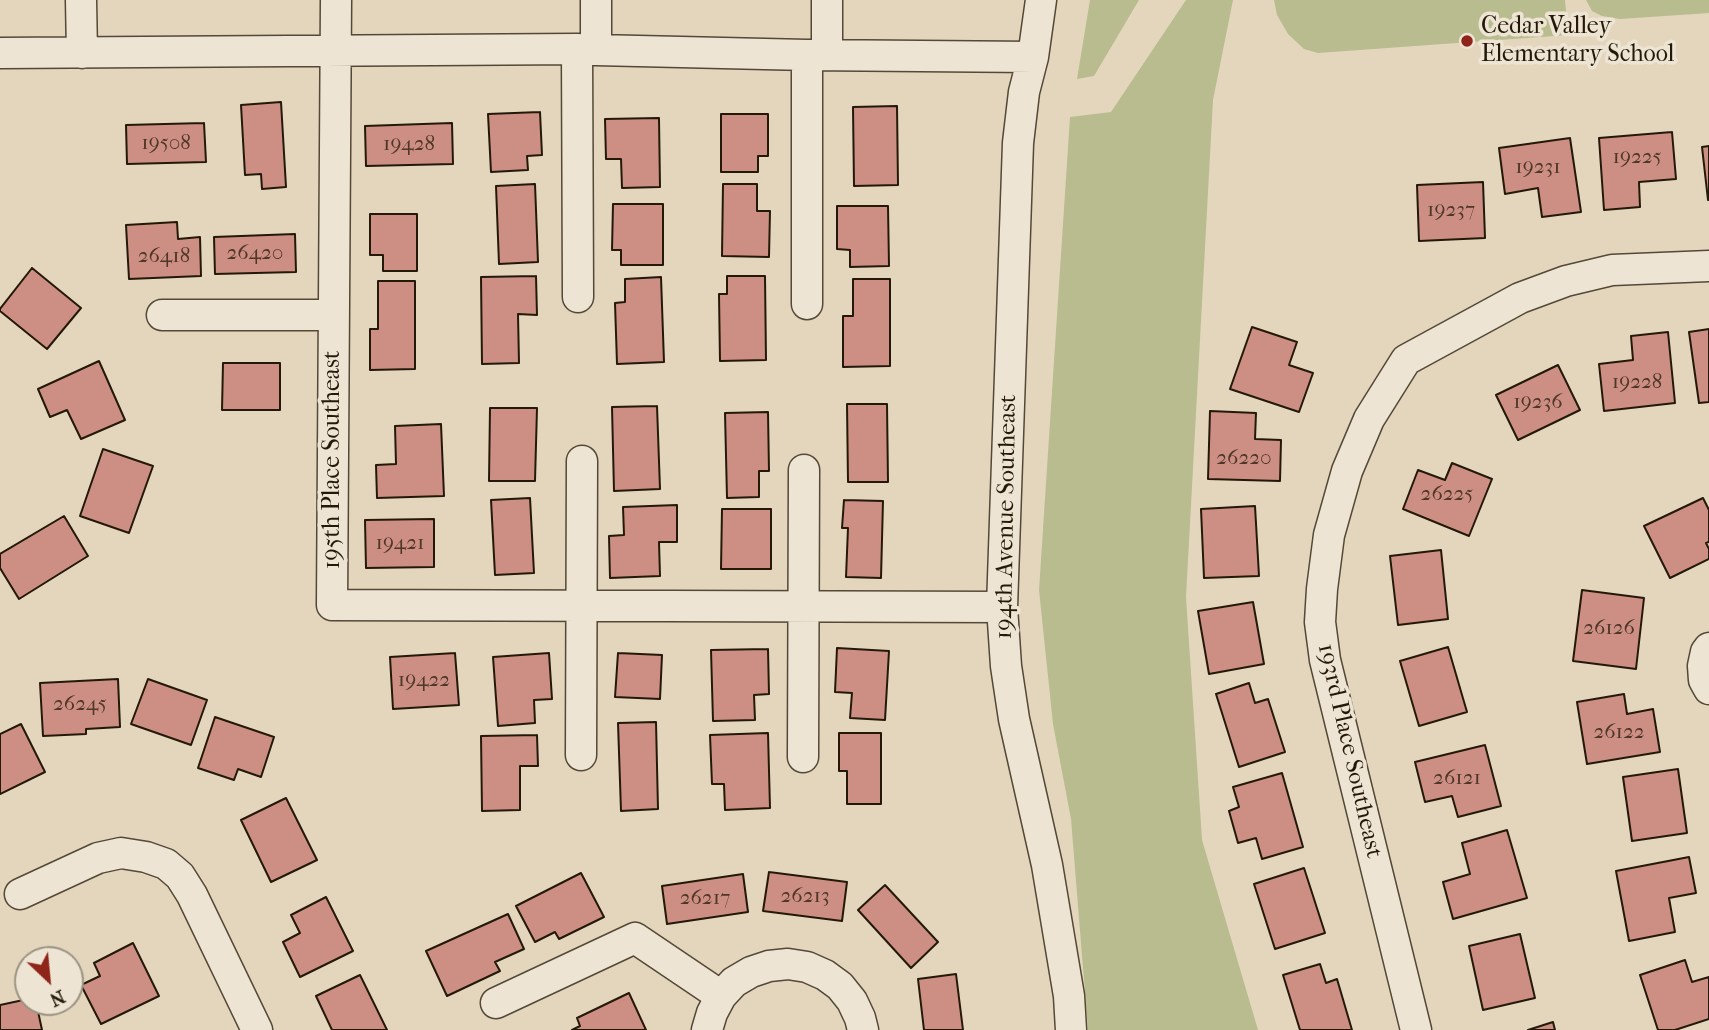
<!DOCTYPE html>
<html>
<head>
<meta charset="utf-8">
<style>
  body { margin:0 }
  #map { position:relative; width:1709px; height:1030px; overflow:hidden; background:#e3d6bd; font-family:"IM FELL French Canon",serif }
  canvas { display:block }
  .north { position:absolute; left:14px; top:946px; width:70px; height:70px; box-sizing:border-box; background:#ede4d4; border:2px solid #9d9383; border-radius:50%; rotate:154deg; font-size:19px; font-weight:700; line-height:28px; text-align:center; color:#241909 }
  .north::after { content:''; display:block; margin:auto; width:24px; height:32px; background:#8f2418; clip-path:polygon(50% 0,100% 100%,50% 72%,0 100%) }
</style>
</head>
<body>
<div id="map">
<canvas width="1709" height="1030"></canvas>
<div class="north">N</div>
</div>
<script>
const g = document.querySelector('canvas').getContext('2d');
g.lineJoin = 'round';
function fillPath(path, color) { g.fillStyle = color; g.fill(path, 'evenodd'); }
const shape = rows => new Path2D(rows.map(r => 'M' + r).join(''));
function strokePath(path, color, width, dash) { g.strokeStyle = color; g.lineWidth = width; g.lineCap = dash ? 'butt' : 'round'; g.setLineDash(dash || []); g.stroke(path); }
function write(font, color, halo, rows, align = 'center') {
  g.font = font + ' "IM FELL French Canon",serif'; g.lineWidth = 7; g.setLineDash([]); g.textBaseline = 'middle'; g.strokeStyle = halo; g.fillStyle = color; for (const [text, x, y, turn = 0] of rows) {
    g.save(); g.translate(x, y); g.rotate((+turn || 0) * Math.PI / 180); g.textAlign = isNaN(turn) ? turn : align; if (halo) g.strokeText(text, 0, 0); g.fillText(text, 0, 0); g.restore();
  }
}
fillPath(shape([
  [1090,0,1139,0,1094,76,1077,79],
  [1186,0,1233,0,1213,100,1186,597,1202,840,1258,1030,1088,1030,1071,819,1053,724,1039,590,1070,117,1111,112],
  [1274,0,1565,0,1568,35,1318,53,1304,49,1288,34,1277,15],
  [1586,0,1709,0,1709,13,1620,19,1602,16,1592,11]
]), '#b9bc8e');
const building = shape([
  [281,102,286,187,262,189,261,174,245,175,241,105,281,102],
  [897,106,898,185,854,186,853,107,897,106],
  [540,112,542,155,527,156,528,170,491,172,488,114,540,112],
  [721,114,768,114,768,156,758,156,758,172,721,172,721,114],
  [659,118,660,187,622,188,621,159,606,159,605,119,659,118],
  [204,123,206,162,127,164,126,125,204,123],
  [452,123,453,164,366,166,365,126,452,123],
  [1672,132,1676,179,1639,182,1640,207,1604,210,1599,138,1672,132],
  [1570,138,1581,212,1542,217,1538,188,1505,194,1499,148,1570,138],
  [1709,146,1709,200,1708,200,1702,147,1709,146],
  [1483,182,1485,238,1419,241,1417,185,1483,182],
  [535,184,538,262,499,264,496,186,535,184],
  [723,184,757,184,757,211,770,211,769,257,722,256,723,184],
  [613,204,663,204,663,265,621,265,621,250,612,250,613,204],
  [837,206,888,206,889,266,850,267,850,250,837,249,837,206],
  [370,214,417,214,417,271,383,271,383,255,370,255,370,214],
  [177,222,178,239,200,237,201,276,129,279,126,225,177,222],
  [295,234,296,272,215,274,214,237,295,234],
  [32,268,81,308,47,349,0,311,0,309,32,268],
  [536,276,537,315,518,314,519,363,482,364,481,277,536,276],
  [727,276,765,276,766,360,720,361,719,294,727,294,727,276],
  [661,277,664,362,617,364,615,303,625,302,625,279,661,277],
  [853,279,890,279,890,366,843,367,843,316,853,316,853,279],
  [378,281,415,281,415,369,370,370,370,329,378,329,378,281],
  [1252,327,1297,342,1289,365,1313,373,1299,412,1230,389,1252,327],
  [1709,329,1709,402,1699,403,1689,332,1709,329],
  [1668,332,1675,403,1604,411,1599,364,1633,360,1631,336,1668,332],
  [99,361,125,420,81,439,67,410,50,417,38,389,99,361],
  [223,363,280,363,280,410,222,410,223,363],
  [1558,365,1580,410,1518,440,1496,395,1558,365],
  [847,404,887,404,888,482,848,482,847,404],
  [657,406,660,489,614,491,612,407,657,406],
  [490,408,537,408,535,481,489,481,490,408],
  [1210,411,1256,413,1255,439,1281,440,1280,481,1208,479,1210,411],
  [768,412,769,471,759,471,759,497,727,498,725,413,768,412],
  [441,424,444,496,377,498,376,465,396,464,395,426,441,424],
  [103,449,153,466,129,533,80,516,103,449],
  [1452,463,1492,479,1469,536,1403,509,1418,470,1445,480,1452,463],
  [530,498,534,573,495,575,491,500,530,498],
  [1703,498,1709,510,1709,542,1706,543,1709,549,1709,559,1670,578,1644,526,1703,498],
  [844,500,883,501,881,578,846,577,848,528,842,528,844,500],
  [677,505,677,542,659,542,660,576,610,578,609,536,624,535,623,507,677,505],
  [1255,506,1259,576,1204,578,1201,509,1255,506],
  [722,509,771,509,771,569,721,569,722,509],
  [64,516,88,556,19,599,0,568,0,554,64,516],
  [434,519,434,567,366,568,365,520,434,519],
  [1441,550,1448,619,1398,625,1390,556,1441,550],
  [1582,590,1644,598,1636,669,1573,661,1582,590],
  [1253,602,1264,664,1209,674,1198,611,1253,602],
  [1448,647,1467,712,1419,726,1400,661,1448,647],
  [837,648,889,651,885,720,850,718,852,693,835,692,837,648],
  [768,649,769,694,754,695,755,720,713,721,711,650,768,649],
  [455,653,459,705,393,709,390,657,455,653],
  [549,653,552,699,534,700,535,723,498,726,493,657,549,653],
  [618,653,662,655,660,699,615,697,618,653],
  [118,679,120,727,86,729,86,734,43,736,40,683,118,679],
  [148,679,207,700,191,745,131,724,148,679],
  [1249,683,1255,703,1268,699,1285,752,1239,767,1216,694,1249,683],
  [1624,694,1627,714,1653,709,1660,752,1587,764,1577,702,1624,694],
  [215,717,274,737,261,777,238,769,234,780,198,768,215,717],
  [656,722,658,809,621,811,618,723,656,722],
  [21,724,45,772,0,794,0,734,21,724],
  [768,733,770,808,725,810,724,784,712,784,710,735,768,733],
  [839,733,881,733,881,804,847,804,847,771,839,771,839,733],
  [537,735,538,766,520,766,520,810,482,811,481,736,537,735],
  [1485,745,1501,806,1458,817,1452,796,1425,802,1415,762,1485,745],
  [1678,769,1687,833,1632,841,1623,777,1678,769],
  [1282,773,1303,847,1262,859,1256,838,1238,843,1229,811,1239,807,1233,787,1282,773],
  [286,798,317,860,271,882,241,820,286,798],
  [1507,830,1527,898,1453,919,1443,882,1470,874,1462,843,1507,830],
  [1689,857,1696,893,1669,898,1675,932,1629,941,1616,871,1689,857],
  [1304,868,1325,933,1275,949,1254,884,1304,868],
  [769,872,847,882,842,921,763,911,769,872],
  [581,873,604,917,559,939,555,932,535,942,516,906,581,873],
  [743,874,748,912,667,924,662,886,743,874],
  [885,885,938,942,911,968,858,910,885,885],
  [326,897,353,951,300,977,283,942,300,933,291,915,326,897],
  [508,914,524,949,495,962,500,971,447,996,426,951,508,914],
  [1520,934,1535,998,1483,1010,1469,946,1520,934],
  [133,943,159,996,101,1024,81,985,100,976,94,963,133,943],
  [1685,960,1692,982,1709,977,1709,1019,1675,1030,1658,1030,1640,975,1685,960],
  [1320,964,1326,983,1337,979,1352,1030,1300,1030,1283,975,1320,964],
  [956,974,963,1030,924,1030,918,979,956,974],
  [360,975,387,1030,332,1030,316,996,360,975],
  [629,993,646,1030,572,1030,580,1026,577,1018,629,993],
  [28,999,28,1002,36,1002,42,1030,0,1030,0,1005,28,999],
  [1553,1022,1555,1030,1528,1030,1553,1022]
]);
fillPath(building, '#cd8f84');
strokePath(building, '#241909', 2);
const street = shape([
  [81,0,82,53],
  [336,0,332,605,1002,607],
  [596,0,596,50],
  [1041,0,1033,57,1024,92,1018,143,1002,607,1006,666,1014,719,1047,865,1069,996,1071,1030],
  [577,49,578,297],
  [0,53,577,49,596,50,807,55,1033,57],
  [807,55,807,304],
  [827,55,827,0],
  [162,315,333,315],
  [1709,648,1706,652,1703,666,1704,680,1709,689],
  [581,755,582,461],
  [803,757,804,470],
  [20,894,98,858,121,853,146,857,166,864,180,876,192,895,257,1030],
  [496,1003,635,938,721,996],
  [707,1030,712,1013,721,996,734,982,751,972,769,966,788,964,807,967,825,975,840,986,852,1001,860,1018,863,1030],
  [1416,1030,1325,660,1320,622,1322,589,1329,535,1347,471,1369,419,1406,360,1520,298,1566,281,1612,270,1709,266]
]);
strokePath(street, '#544836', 33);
strokePath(street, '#ede4d4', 30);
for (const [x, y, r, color] of [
  [1467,41,7,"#8f2418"]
]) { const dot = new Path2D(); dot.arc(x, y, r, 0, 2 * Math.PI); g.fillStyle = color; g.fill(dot); strokePath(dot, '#ede4d4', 2.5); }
write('21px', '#4e3628', null, [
  ["19508",166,144],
  ["19428",409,145],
  ["19225",1637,158],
  ["19231",1538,168],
  ["19237",1451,211],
  ["26420",255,254],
  ["26418",164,257],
  ["19228",1637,383],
  ["19236",1538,403],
  ["26220",1244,459],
  ["26225",1447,495],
  ["19421",400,544],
  ["26126",1609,629],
  ["19422",424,681],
  ["26245",80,705],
  ["26122",1619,733],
  ["26121",1457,779],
  ["26213",805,897],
  ["26217",705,899]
]);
write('24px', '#241909', '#ede4d4', [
  ["Cedar Valley",1481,27],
  ["Elementary School",1481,55]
], 'left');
write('24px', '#241909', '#ede4d4', [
  ["195th Place Southeast",333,460,-90],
  ["194th Avenue Southeast",1007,517,-89],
  ["193rd Place Southeast",1349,751,77]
]);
</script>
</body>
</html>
